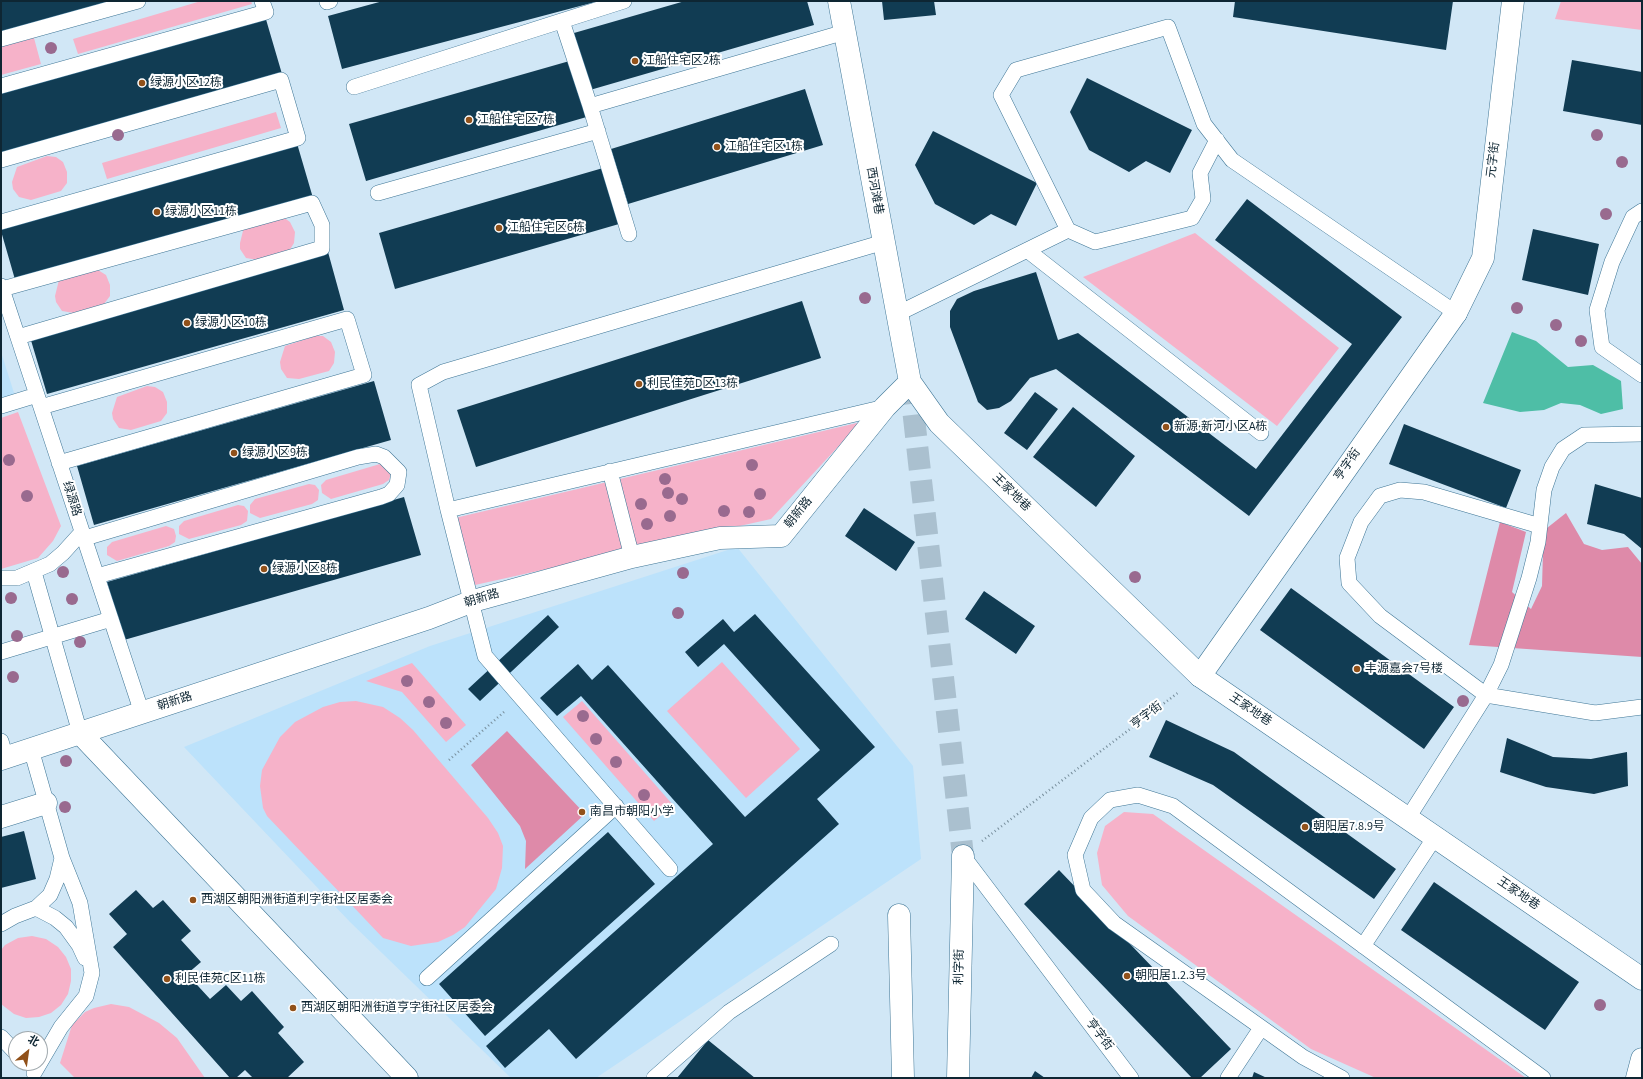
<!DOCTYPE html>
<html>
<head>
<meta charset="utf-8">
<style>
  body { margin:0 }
  #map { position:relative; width:1643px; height:1079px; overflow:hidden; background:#d1e7f6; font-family:"Source Sans 3","Noto Sans SC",sans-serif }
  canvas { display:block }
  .frame { position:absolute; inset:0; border:2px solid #0e2633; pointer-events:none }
  .north { position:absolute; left:8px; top:1031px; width:40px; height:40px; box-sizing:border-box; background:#fff; border:1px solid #9fa8ad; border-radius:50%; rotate:29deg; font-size:11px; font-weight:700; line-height:16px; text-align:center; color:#0e2633 }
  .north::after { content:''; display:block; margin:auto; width:14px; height:18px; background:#91511a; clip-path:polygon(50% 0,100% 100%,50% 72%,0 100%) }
</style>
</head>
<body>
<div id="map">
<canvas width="1643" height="1079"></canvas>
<div class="frame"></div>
<div class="north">北</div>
</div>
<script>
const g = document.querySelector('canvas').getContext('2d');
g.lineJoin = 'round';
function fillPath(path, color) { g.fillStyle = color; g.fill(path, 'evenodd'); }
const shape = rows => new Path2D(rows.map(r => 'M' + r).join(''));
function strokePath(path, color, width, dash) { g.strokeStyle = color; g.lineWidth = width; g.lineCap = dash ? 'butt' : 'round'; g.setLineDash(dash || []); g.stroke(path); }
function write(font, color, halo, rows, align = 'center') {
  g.font = font + ' "Source Sans 3","Noto Sans SC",sans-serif'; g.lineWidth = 4; g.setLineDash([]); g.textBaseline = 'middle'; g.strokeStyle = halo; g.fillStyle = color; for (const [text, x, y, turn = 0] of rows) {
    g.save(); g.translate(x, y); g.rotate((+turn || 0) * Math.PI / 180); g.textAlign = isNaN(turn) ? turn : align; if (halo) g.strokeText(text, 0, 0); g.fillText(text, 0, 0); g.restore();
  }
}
fillPath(shape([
  [1,352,15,396,1,401],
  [737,547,913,766,921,859,596,1078,511,1078,350,922,184,747,430,646]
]), '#bce2fb');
fillPath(shape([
  [201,1,251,1,252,4,78,54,73,39],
  [1561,1,1642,1,1642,30,1555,19],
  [34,38,41,64,1,75,1,46],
  [276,112,281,128,107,179,102,163],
  [47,156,56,157,63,162,67,172,67,183,61,191,31,200,19,197,13,189,12,182,17,167],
  [283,217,290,222,295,232,294,243,289,251,258,260,246,258,240,249,240,243,244,227],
  [1195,233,1339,348,1277,426,1083,277],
  [98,270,106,275,110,285,110,296,104,304,74,313,62,311,56,302,55,296,59,280],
  [315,336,323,336,331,342,335,352,334,363,329,371,299,379,287,378,281,369,280,362,285,346],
  [147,386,155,387,163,392,167,402,167,413,161,421,131,430,119,428,113,419,112,413,117,397],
  [18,412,61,526,53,541,38,558,1,569,1,418],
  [861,422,771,519,475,585,455,518],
  [380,464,386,465,391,474,389,480,383,484,331,499,322,493,321,485,326,480],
  [309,484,315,485,319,490,318,500,312,504,260,518,250,513,250,505,255,499],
  [238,505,244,506,248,511,247,521,241,525,189,539,179,534,179,526,184,521],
  [166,526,174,529,176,536,175,542,169,546,117,561,107,555,107,547,112,542],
  [722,662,800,749,746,798,667,711],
  [412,663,466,725,446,742,402,692,366,681],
  [356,701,383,707,400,718,413,730,488,818,498,833,503,846,502,868,496,889,465,927,453,935,438,942,411,946,383,938,267,816,263,808,260,786,262,770,280,737,295,722,323,707,340,702],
  [582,701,673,805,654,821,563,717],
  [1124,812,1153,814,1526,1078,1376,1078,1311,1049,1128,916,1102,885,1097,853,1105,826],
  [32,936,46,939,58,947,66,957,71,969,71,981,68,994,61,1005,51,1013,39,1017,26,1018,14,1014,1,1004,1,950,5,945,18,938],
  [111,1004,129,1007,159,1023,177,1038,205,1078,75,1078,60,1063,72,1025,85,1012,94,1008]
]), '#f6b2c9');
fillPath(shape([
  [1566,513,1584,544,1602,550,1628,547,1642,564,1642,657,1469,645,1500,522,1526,532,1512,592,1531,609,1542,586,1543,552,1547,528],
  [507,731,585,814,525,869,526,841,520,826,471,765]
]), '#de8aa9');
fillPath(shape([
  [1512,332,1536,341,1568,367,1593,365,1621,381,1623,409,1601,414,1580,405,1561,403,1544,410,1520,412,1483,403]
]), '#4ebea6');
fillPath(shape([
  [1,1,111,1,1,33],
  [383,1,599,1,342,69,328,16],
  [685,1,807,1,814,25,590,90,574,33],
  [882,1,934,1,936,15,884,20],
  [1235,1,1453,1,1446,50,1233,17],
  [265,16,282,74,1,154,1,91],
  [573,60,590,116,366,181,349,124],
  [1572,60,1642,72,1642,125,1563,111],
  [1087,78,1192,130,1170,173,1146,161,1129,172,1089,150,1070,112],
  [805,89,823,145,628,204,611,149],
  [933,131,1037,183,1016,226,991,214,974,225,935,204,915,165],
  [296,140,313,198,16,283,1,231,1,225],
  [603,168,619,224,395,289,379,233],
  [1247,199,1402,317,1249,516,1056,369,1030,378,1011,401,999,408,987,410,978,402,950,327,950,311,957,299,974,291,1036,272,1058,340,1078,333,1256,469,1352,344,1215,240],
  [1533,229,1599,244,1588,295,1522,280],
  [328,252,344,310,47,394,30,337],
  [802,301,821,358,476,467,457,410],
  [374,381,391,440,94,525,77,466],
  [1035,392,1058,409,1027,450,1004,433],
  [1073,407,1135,456,1096,507,1033,457],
  [1404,424,1521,470,1506,508,1389,464],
  [1595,484,1642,498,1642,549,1624,534,1587,524],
  [404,497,421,555,124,640,107,582],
  [864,508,915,542,896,571,845,536],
  [1291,588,1454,707,1424,749,1260,630],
  [984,591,1035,626,1016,654,965,619],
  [755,614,875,747,817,799,839,824,576,1059,549,1029,505,1068,486,1046,713,844,581,696,557,716,540,698,578,664,592,680,608,665,745,817,820,750,724,644,698,667,685,652,723,619,734,632],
  [548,615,559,627,480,701,468,689],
  [1166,720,1234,752,1396,869,1374,899,1213,785,1149,757],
  [1507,738,1553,757,1591,759,1627,752,1628,786,1594,794,1546,787,1500,772],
  [24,831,36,879,1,888,1,837],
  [608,832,655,884,485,1036,439,984],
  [1059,870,1231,1049,1200,1078,1192,1078,1024,904],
  [1434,882,1579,982,1545,1030,1401,930],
  [136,890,153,908,163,900,191,931,181,940,201,962,187,974,210,999,226,985,241,1001,252,991,284,1027,278,1033,304,1062,287,1078,253,1078,245,1070,236,1078,230,1078,113,947,127,934,109,914],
  [708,1040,755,1078,677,1078],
  [1035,1071,1045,1078,1031,1078],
  [1254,1072,1267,1078,1252,1078]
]), '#113c53');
strokePath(shape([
  [910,382,963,856]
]), '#aac0cf', 22, [22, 11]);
const service = shape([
  [327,2,330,1],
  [562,21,590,106,629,234],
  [1,39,138,1],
  [1,86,266,12,262,1],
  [354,87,624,1],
  [590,106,845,32],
  [1,160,281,80,298,138,1,222],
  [378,193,598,131],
  [1642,211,1633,217,1612,262,1597,310,1602,347,1642,375],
  [1068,230,1001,95,1016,70,1168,27,1204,124,1232,160,1456,313],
  [1027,250,1261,433],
  [1,286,142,713],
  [2,289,312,203,322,225,322,248,18,337],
  [897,314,1068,230,1095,242,1192,218,1203,199,1200,173,1217,140],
  [1,406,37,395],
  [41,407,347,319,364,375,59,463],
  [610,471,632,557],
  [448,510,419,385,443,372,884,242],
  [1540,526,1424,492,1400,490,1380,496,1361,522,1347,558,1349,583,1380,616,1486,695,1595,713,1642,707],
  [85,538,358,457,376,454,384,457,399,472,397,485,389,494,381,497,97,576],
  [34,572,80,733],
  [1,578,17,578,50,564,63,553,82,532],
  [1,652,111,619],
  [1,741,6,758],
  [1408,818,1486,695,1501,665,1529,578,1538,542,1544,490,1552,467,1563,449,1584,435,1642,434],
  [963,856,1131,1078],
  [670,869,485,656,448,510,885,407],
  [36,908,55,918,66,927,79,945,85,958],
  [1,924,15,916,36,908,50,895,57,879,62,858,31,749],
  [1363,946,1435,837],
  [427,978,616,806],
  [1,1037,16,1053],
  [34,1073,61,1027,86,996,92,973,80,903,62,858],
  [654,1078,729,1012,831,944],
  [1228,1078,1261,1028],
  [1342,1078,1303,1057,1114,923,1083,890,1075,855,1091,818,1110,800,1138,795,1173,806,1543,1078]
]);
const minor = shape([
  [1200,676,1456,313],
  [80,733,407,1078],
  [1,817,46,803],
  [899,915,903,1078]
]);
const tertiary = shape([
  [839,1,910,382,939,423,1200,676,1642,979],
  [1456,313,1483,258,1513,1],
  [1,759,429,618,473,601,632,557,720,538,781,536,885,407,910,382],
  [958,1078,963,856]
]);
const secondary = shape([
  [1637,1078,1642,1059]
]);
strokePath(service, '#3f7696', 16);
strokePath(minor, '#3f7696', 23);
strokePath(tertiary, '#3f7696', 23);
strokePath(secondary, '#3f7696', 23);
strokePath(shape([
  [449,760,504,712],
  [982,841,1179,692]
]), '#778e9c', 2.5, [1, 3]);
strokePath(service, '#fff', 15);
strokePath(minor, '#fff', 22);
strokePath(tertiary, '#fff', 22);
strokePath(secondary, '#fff', 22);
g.fillStyle = '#996a8f';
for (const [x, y] of [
  [51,48],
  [118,135],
  [1597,135],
  [1622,162],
  [1606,214],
  [865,298],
  [1517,308],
  [1556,325],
  [1581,341],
  [9,460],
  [752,465],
  [665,479],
  [668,493],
  [760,494],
  [27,496],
  [682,499],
  [641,504],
  [724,511],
  [749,512],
  [670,516],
  [647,524],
  [63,572],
  [683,573],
  [1135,577],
  [11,598],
  [72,599],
  [678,613],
  [17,636],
  [80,642],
  [13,677],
  [407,681],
  [1463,701],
  [429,702],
  [583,716],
  [446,723],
  [596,739],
  [66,761],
  [616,762],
  [644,795],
  [65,807],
  [1600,1005]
]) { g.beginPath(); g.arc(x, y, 6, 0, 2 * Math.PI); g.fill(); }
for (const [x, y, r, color] of [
  [635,61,4,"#91511a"],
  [142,83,4,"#91511a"],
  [469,120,4,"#91511a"],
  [717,147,4,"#91511a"],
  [157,212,4,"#91511a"],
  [499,228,4,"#91511a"],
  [187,323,4,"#91511a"],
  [639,384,4,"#91511a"],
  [1166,427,4,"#91511a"],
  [234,453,4,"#91511a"],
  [264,569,4,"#91511a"],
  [1357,669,4,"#91511a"],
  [582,812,4,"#91511a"],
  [1305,827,4,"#91511a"],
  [193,900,4,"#91511a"],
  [1127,976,4,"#91511a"],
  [167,979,4,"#91511a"],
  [293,1008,4,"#91511a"]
]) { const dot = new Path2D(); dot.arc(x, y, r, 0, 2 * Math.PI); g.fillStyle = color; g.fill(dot); strokePath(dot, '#fff', 1.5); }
write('12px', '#0e2633', '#fff', [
  ["江船住宅区2栋",643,61],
  ["绿源小区12栋",150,83],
  ["江船住宅区7栋",477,120],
  ["江船住宅区1栋",725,147],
  ["绿源小区11栋",165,212],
  ["江船住宅区6栋",507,228],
  ["绿源小区10栋",195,323],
  ["利民佳苑D区13栋",647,384],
  ["新源·新河小区A栋",1174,427],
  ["绿源小区9栋",242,453],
  ["绿源小区8栋",272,569],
  ["丰源嘉会7号楼",1365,669],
  ["南昌市朝阳小学",590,812],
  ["朝阳居7.8.9号",1313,827],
  ["西湖区朝阳洲街道利字街社区居委会",201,900],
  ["朝阳居1.2.3号",1135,976],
  ["利民佳苑C区11栋",175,979],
  ["西湖区朝阳洲街道亨字街社区居委会",301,1008]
], 'left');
write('12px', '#0e2633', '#fff', [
  ["元字街",1494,160,-83],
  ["西河滩巷",874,191,80],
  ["亨字街",1348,465,-55],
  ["王家地巷",1011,493,44],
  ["绿源路",71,499,72],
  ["朝新路",799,513,-51],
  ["朝新路",482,599,-17],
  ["朝新路",175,702,-18],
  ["王家地巷",1250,710,34],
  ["亨字街",1147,716,-37],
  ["王家地巷",1518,894,34],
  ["利字街",960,967,-89],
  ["亨字街",1099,1035,53]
]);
</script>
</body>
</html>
